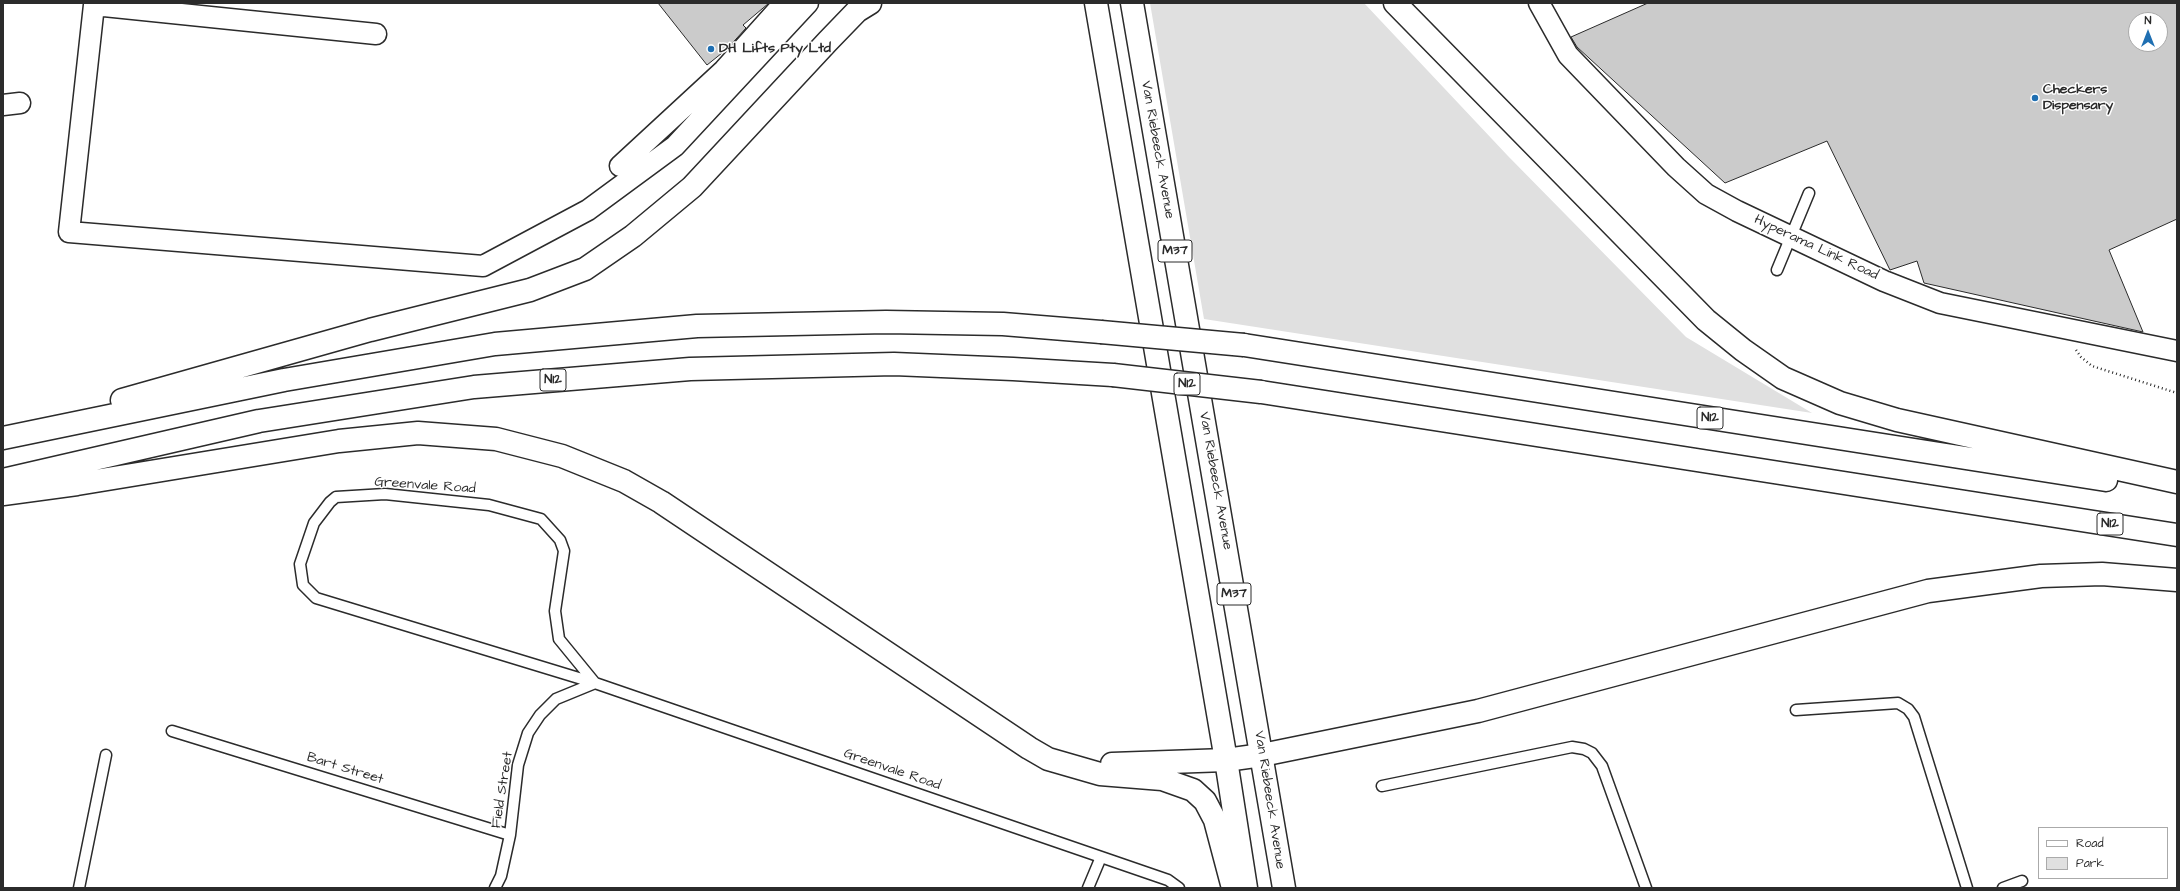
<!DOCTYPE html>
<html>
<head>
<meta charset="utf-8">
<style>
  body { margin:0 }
  #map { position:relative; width:2180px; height:891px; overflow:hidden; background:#fff; font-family:"Architects Daughter",sans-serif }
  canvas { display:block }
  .frame { position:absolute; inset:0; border:4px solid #2b2b2b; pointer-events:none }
  .legend { position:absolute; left:2038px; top:827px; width:130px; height:52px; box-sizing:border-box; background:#fff; border:1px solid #aaa; margin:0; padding:5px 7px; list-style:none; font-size:12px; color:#2b2b2b }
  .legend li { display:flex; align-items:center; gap:8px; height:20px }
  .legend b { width:20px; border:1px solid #aaa }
  .north { position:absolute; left:2128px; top:12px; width:40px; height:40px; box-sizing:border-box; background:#fff; border:1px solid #aaa; border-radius:50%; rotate:0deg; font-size:11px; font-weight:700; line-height:16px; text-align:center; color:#2b2b2b }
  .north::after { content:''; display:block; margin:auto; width:14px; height:18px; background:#1f6fb2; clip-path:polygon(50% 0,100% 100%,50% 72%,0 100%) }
</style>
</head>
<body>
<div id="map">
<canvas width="2180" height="891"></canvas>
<div class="frame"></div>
<ul class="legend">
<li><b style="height:5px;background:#fff"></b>Road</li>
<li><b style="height:11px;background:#e0e0e0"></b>Park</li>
</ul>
<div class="north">N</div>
</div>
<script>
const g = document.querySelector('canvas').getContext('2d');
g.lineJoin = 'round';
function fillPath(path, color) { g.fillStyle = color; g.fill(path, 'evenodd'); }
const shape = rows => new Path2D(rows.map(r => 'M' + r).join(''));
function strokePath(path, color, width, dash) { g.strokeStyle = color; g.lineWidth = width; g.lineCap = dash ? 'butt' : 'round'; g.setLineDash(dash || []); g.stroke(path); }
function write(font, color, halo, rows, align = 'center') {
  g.font = font + ' "Architects Daughter",sans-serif'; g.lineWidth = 3; g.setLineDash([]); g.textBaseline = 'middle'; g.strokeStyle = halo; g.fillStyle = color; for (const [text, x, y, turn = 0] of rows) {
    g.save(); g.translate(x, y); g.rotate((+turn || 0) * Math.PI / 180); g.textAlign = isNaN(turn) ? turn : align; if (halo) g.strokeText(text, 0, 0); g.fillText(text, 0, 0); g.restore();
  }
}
fillPath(shape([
  [1150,3,1364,3,1508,156,1686,337,1812,413,1204,319]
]), '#e0e0e0');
const building = shape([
  [658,3,769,3,743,25,746,28,727,49,707,65,658,3],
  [1648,3,2177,3,2177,219,2109,250,2143,332,1924,283,1917,261,1890,270,1827,141,1725,183,1577,47,1571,37,1648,3],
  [2136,20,2160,20,2160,44,2136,44,2136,20]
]);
fillPath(building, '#cbcbcb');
strokePath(building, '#2b2b2b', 1);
const service = shape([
  [1777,270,1809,193],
  [595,683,559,639,555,611,564,551,560,540,541,519,489,505,385,494,336,497,330,502,314,523,300,564,303,585,316,598,595,683,1168,880,1179,888],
  [1796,710,1898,703,1908,709,1914,717,1967,888],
  [172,731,510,835],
  [1382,786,1572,747,1584,749,1592,753,1602,766,1646,888],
  [79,888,106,755],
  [495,888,501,876,510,835,518,765,528,733,540,715,556,699,595,683],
  [1088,888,1101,857],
  [2003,888,2022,881]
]);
const minor = shape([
  [1539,3,1568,55,1676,167,1706,194,1737,211,1884,281,1940,303,2177,351],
  [376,34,94,5,69,232,483,266,588,210,675,146,808,3],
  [3,105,20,103],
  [620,166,724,70,784,3]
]);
const primary = shape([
  [1096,3,1226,760,1246,888],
  [1132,3,1284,888]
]);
const motorway = shape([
  [1395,3,1706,320,1743,350,1783,378,1840,403,1897,420,2177,482],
  [1244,345,2106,480],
  [1261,392,2177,535],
  [122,400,370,330,530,290,585,269,633,236,692,187,828,41,857,11,870,3],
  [3,438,284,380,495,344,697,326,886,322,1003,324,1101,332],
  [3,480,259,421,474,387,690,369,894,364,1013,369,1113,375],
  [3,494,77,484,339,441,418,433,496,439,562,456,624,481,661,502,1029,748,1048,759,1100,774,1162,779,1193,790,1205,801,1215,820,1233,888],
  [1112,764,1226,760,1262,755,1478,711,1928,591,2041,576,2102,574,2177,580]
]);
strokePath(service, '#2b2b2b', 13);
strokePath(minor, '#2b2b2b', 23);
strokePath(primary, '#2b2b2b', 25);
strokePath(motorway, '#2b2b2b', 25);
strokePath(shape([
  [2076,350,2081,357,2092,366,2177,393]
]), '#2b2b2b', 2.5, [1, 3]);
strokePath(service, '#fff', 10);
strokePath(minor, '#fff', 20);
strokePath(primary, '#fff', 22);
strokePath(motorway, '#fff', 22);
const motorwayBridge = shape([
  [1101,332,1244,345],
  [1113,375,1261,392]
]);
strokePath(motorwayBridge, '#2b2b2b', 25, []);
strokePath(motorwayBridge, '#fff', 22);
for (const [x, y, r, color] of [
  [711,49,4,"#1f6fb2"],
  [2035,98,4,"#1f6fb2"]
]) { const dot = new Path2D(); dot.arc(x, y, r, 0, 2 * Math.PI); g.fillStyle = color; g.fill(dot); strokePath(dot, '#fff', 1.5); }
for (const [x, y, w] of [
  [1175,251,34],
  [553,380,26],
  [1187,384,26],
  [1710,418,26],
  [2110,524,26],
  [1234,594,34]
]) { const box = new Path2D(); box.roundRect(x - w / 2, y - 11, w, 22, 3); g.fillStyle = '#fff'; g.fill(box); strokePath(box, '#2b2b2b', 1); }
write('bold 13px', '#2b2b2b', null, [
  ["M37",1175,251],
  ["N12",553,380],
  ["N12",1187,384],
  ["N12",1710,418],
  ["N12",2110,524],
  ["M37",1234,594]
]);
write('bold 14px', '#2b2b2b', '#fff', [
  ["DH Lifts Pty Ltd",719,49],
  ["Checkers",2043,90],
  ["Dispensary",2043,106]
], 'left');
write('14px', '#2b2b2b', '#fff', [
  ["Van Riebeeck Avenue",1157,150,80],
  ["Hyperama Link Road",1816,248,25],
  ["Van Riebeeck Avenue",1215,481,80],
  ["Greenvale Road",425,486,4],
  ["Bart Street",345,769,17],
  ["Greenvale Road",892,770,19],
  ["Field Street",503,790,-81],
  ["Van Riebeeck Avenue",1269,800,81]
]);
</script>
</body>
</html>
